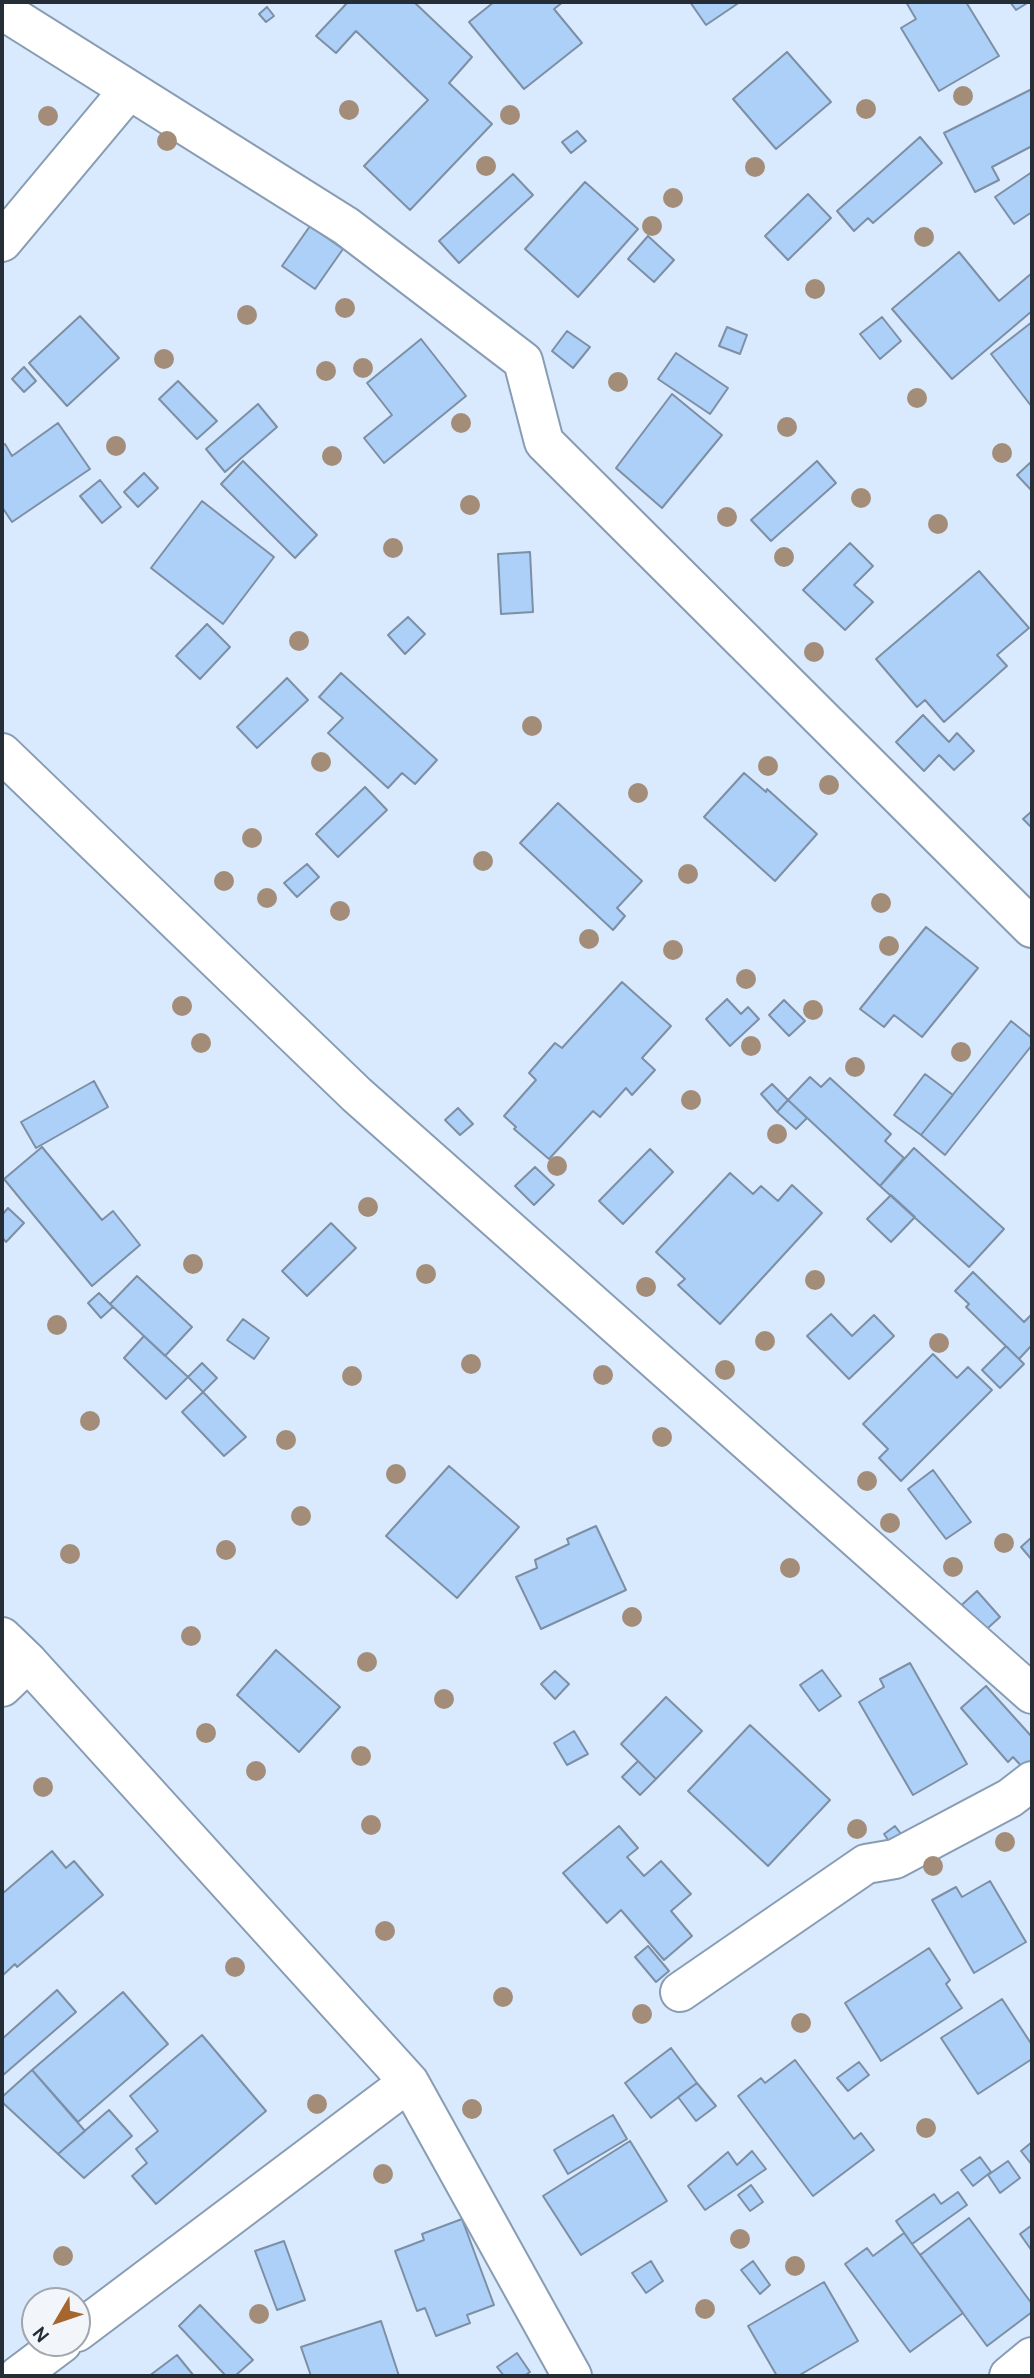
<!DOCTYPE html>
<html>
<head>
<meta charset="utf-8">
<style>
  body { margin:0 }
  #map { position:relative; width:1034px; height:2378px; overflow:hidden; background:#d9eafe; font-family:Cabin,sans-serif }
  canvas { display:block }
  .frame { position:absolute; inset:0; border:4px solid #252d36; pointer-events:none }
  .north { position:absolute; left:21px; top:2287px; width:70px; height:70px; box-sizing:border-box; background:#f2f6fb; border:2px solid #a0a6ac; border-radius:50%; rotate:231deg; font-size:19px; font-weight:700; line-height:28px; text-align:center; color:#252d36 }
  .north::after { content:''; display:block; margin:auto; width:24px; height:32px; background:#a6662e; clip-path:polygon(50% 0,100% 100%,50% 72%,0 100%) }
</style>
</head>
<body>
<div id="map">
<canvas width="1034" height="2378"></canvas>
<div class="frame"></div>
<div class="north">N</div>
</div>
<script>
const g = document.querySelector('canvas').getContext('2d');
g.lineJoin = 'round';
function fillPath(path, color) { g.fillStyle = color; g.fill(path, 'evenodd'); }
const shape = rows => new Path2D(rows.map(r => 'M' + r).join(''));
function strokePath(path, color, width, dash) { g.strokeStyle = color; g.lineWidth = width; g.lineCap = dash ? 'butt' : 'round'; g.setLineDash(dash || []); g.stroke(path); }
const building = shape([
  [348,2,414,2,472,57,449,83,492,124,410,210,364,166,428,100,356,31,336,53,316,36,348,2],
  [494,2,563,2,554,9,582,43,524,89,469,22,494,2],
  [690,2,740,2,706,25,690,2],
  [906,2,966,2,999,56,939,91,901,28,916,19,906,2],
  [1010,2,1029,2,1016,10,1010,2],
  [267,7,274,16,266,22,259,14,267,7],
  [787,52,831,102,776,149,733,99,787,52],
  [1032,89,1032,146,992,167,999,180,975,192,944,133,1032,89],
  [577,131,586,141,571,153,562,142,577,131],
  [920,137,942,163,873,223,868,218,854,231,837,211,920,137],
  [1032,172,1032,212,1014,224,995,197,1032,172],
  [513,174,533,195,459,263,439,241,513,174],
  [585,182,638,229,578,297,525,249,585,182],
  [808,194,831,218,788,260,765,236,808,194],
  [310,226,343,249,315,289,282,266,310,226],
  [648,236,674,260,654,282,628,259,648,236],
  [959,252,999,301,1032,273,1032,311,952,379,892,309,959,252],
  [80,316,119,358,67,406,29,363,80,316],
  [882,317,901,341,880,359,860,334,882,317],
  [1032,322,1032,407,991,354,1032,322],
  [727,327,747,335,740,354,719,346,727,327],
  [567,331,590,347,573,368,552,351,567,331],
  [421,339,466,396,384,463,364,438,392,415,367,383,421,339],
  [676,353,728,388,710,414,658,379,676,353],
  [24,367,36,381,24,392,12,379,24,367],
  [178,381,217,421,197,439,159,399,178,381],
  [672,394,722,435,662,508,616,468,672,394],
  [258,404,277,427,225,472,206,449,258,404],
  [58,423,90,469,12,522,2,507,2,446,5,444,12,456,58,423],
  [243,461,317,535,295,558,221,484,243,461],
  [817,461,836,483,771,541,751,520,817,461],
  [1032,461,1032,491,1017,475,1032,461],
  [144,473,158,488,138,507,124,492,144,473],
  [100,480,121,507,102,523,80,496,100,480],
  [202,501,274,557,223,624,151,568,202,501],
  [850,543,873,566,854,585,873,602,845,630,803,590,850,543],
  [530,552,533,612,501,614,498,554,530,552],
  [979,571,1029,628,997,655,1007,666,944,722,925,700,917,707,876,659,979,571],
  [408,617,425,634,405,654,388,635,408,617],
  [207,624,230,647,200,679,176,656,207,624],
  [341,673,437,760,415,784,402,773,388,788,328,733,343,718,319,697,341,673],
  [287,678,308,700,257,748,237,727,287,678],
  [923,715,949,742,957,733,974,751,954,770,939,755,924,771,896,742,923,715],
  [744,773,766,792,767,789,817,834,775,881,704,817,744,773],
  [365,787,387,810,338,857,316,834,365,787],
  [558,803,642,881,617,908,625,916,613,930,520,843,558,803],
  [1032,811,1032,828,1023,819,1032,811],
  [307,864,319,877,297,897,284,883,307,864],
  [926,927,978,968,922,1037,894,1015,884,1027,860,1009,926,927],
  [622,982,671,1026,642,1058,655,1070,632,1095,626,1088,600,1117,593,1111,549,1159,514,1129,516,1127,504,1116,536,1080,529,1073,555,1043,562,1048,622,982],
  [727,999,741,1014,748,1007,759,1019,730,1046,706,1019,727,999],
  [784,1000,805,1021,789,1036,769,1015,784,1000],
  [1011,1021,1032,1038,1032,1045,945,1155,921,1135,1011,1021],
  [925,1074,953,1095,921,1135,894,1115,925,1074],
  [810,1077,821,1087,830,1078,891,1134,885,1141,904,1158,880,1186,788,1100,810,1077],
  [94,1081,108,1107,36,1148,21,1122,94,1081],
  [772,1084,788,1100,777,1112,761,1094,772,1084],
  [788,1100,807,1118,796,1129,777,1112,788,1100],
  [458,1108,473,1124,460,1135,445,1120,458,1108],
  [42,1147,102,1220,113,1211,140,1245,92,1286,4,1179,42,1147],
  [914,1148,1004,1229,969,1267,880,1186,914,1148],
  [650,1149,673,1172,623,1224,599,1201,650,1149],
  [535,1167,554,1185,534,1205,515,1186,535,1167],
  [730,1173,753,1194,761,1186,778,1201,792,1185,822,1213,720,1324,678,1285,685,1279,656,1252,730,1173],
  [891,1195,915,1217,891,1242,867,1219,891,1195],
  [8,1208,24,1223,6,1242,2,1237,2,1215,8,1208],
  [331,1223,356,1248,307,1296,282,1271,331,1223],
  [973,1272,1024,1322,1032,1314,1032,1345,1019,1359,966,1307,969,1304,955,1291,973,1272],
  [137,1276,192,1327,165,1356,110,1304,137,1276],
  [99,1293,113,1307,101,1318,88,1303,99,1293],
  [831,1314,852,1336,874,1315,894,1336,849,1379,807,1336,831,1314],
  [243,1319,269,1338,254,1359,227,1340,243,1319],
  [144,1336,188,1377,166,1399,124,1358,144,1336],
  [1006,1346,1024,1364,1000,1388,982,1370,1006,1346],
  [933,1354,957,1378,968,1367,992,1390,901,1481,879,1458,888,1449,863,1424,933,1354],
  [202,1363,217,1378,203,1392,188,1377,202,1363],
  [203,1392,246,1437,224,1456,182,1412,203,1392],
  [449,1466,519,1527,457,1598,386,1536,449,1466],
  [933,1470,971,1522,946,1539,908,1489,933,1470],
  [596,1526,626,1590,541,1629,516,1577,537,1568,535,1560,569,1544,567,1539,596,1526],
  [1032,1537,1032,1560,1021,1547,1032,1537],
  [977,1591,1000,1617,978,1637,955,1611,977,1591],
  [276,1650,340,1707,299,1752,237,1695,276,1650],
  [910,1663,967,1764,913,1795,859,1702,884,1687,880,1679,910,1663],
  [822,1670,841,1696,819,1711,800,1685,822,1670],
  [555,1671,569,1684,555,1699,541,1684,555,1671],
  [986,1686,1032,1737,1032,1768,1027,1772,1013,1757,1008,1762,961,1708,986,1686],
  [666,1697,702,1731,656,1779,621,1744,666,1697],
  [750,1725,830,1800,768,1866,688,1791,750,1725],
  [574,1731,588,1754,567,1765,554,1743,574,1731],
  [638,1761,656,1779,640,1795,622,1777,638,1761],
  [619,1826,638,1848,627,1857,644,1876,661,1861,691,1894,671,1911,692,1936,664,1960,621,1910,607,1923,563,1873,619,1826],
  [895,1826,907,1842,895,1850,884,1834,895,1826],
  [52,1851,66,1868,74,1861,103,1895,17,1967,15,1964,2,1976,2,1894,52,1851],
  [990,1881,1026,1942,974,1973,932,1900,956,1887,962,1897,990,1881],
  [648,1946,669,1971,656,1982,635,1957,648,1946],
  [929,1948,950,1980,946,1984,962,2008,881,2061,845,2003,929,1948],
  [57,1990,76,2012,2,2076,2,2039,57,1990],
  [123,1992,168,2044,78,2122,32,2070,123,1992],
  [1002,1999,1032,2045,1032,2059,978,2094,941,2038,1002,1999],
  [202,2035,266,2111,156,2204,132,2176,147,2163,136,2149,158,2131,130,2096,202,2035],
  [671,2048,697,2083,651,2118,625,2083,671,2048],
  [795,2060,854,2139,861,2133,874,2150,813,2196,738,2096,761,2078,765,2083,795,2060],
  [859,2062,869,2075,848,2091,837,2078,859,2062],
  [32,2070,85,2131,58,2154,2,2102,2,2097,32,2070],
  [697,2083,716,2106,696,2121,678,2097,697,2083],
  [109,2110,132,2136,84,2178,58,2154,109,2110],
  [613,2115,627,2139,568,2174,554,2150,613,2115],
  [630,2141,667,2201,581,2255,543,2196,630,2141],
  [1032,2142,1032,2165,1021,2151,1032,2142],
  [752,2151,766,2169,705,2210,688,2186,728,2152,737,2165,752,2151],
  [980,2157,991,2172,973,2186,961,2170,980,2157],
  [1008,2161,1020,2178,1000,2193,988,2175,1008,2161],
  [751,2185,763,2202,750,2211,738,2195,751,2185],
  [958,2192,967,2205,912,2244,896,2221,934,2194,941,2204,958,2192],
  [969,2218,1032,2304,1032,2312,987,2346,920,2255,969,2218],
  [462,2219,494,2305,467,2315,470,2323,436,2336,425,2308,417,2311,395,2251,424,2240,422,2234,462,2219],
  [1032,2225,1032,2251,1020,2234,1032,2225],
  [904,2233,963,2313,910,2352,845,2264,867,2248,873,2256,904,2233],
  [284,2241,305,2300,277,2310,255,2251,284,2241],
  [651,2261,663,2281,646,2293,632,2273,651,2261],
  [753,2261,770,2285,760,2294,741,2270,753,2261],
  [824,2282,858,2341,798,2376,777,2376,748,2326,824,2282],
  [200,2305,253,2360,235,2376,226,2376,179,2326,200,2305],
  [381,2321,399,2376,311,2376,301,2347,381,2321],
  [517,2353,530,2372,524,2376,504,2376,497,2367,517,2353],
  [177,2355,194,2376,149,2376,177,2355]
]);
fillPath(building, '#add0f8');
strokePath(building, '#7c8fa5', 2);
const minor = shape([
  [2,10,346,226,523,361,544,442,1032,928],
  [2,242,129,90],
  [2,753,357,1095,1032,1694],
  [2,1637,28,1662,409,2082,572,2376],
  [2,1687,28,1662],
  [680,1992,866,1864,895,1859,1010,1798,1032,1781],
  [77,2332,409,2082],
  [18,2376,62,2343],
  [1009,2376,1032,2357]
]);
strokePath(minor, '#889cb3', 42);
strokePath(minor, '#fff', 38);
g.fillStyle = '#a38d78';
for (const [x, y] of [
  [963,96],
  [866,109],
  [349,110],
  [510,115],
  [48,116],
  [167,141],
  [486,166],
  [755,167],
  [673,198],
  [652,226],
  [924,237],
  [815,289],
  [345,308],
  [247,315],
  [164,359],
  [363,368],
  [326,371],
  [618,382],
  [917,398],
  [461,423],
  [787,427],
  [116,446],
  [1002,453],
  [332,456],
  [861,498],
  [470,505],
  [727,517],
  [938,524],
  [393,548],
  [784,557],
  [299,641],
  [814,652],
  [532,726],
  [321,762],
  [768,766],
  [829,785],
  [638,793],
  [252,838],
  [483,861],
  [688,874],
  [224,881],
  [267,898],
  [881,903],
  [340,911],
  [589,939],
  [889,946],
  [673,950],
  [746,979],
  [182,1006],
  [813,1010],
  [201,1043],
  [751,1046],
  [961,1052],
  [855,1067],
  [691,1100],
  [777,1134],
  [557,1166],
  [368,1207],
  [193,1264],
  [426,1274],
  [815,1280],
  [646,1287],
  [57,1325],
  [765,1341],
  [939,1343],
  [471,1364],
  [725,1370],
  [603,1375],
  [352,1376],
  [90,1421],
  [662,1437],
  [286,1440],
  [396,1474],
  [867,1481],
  [301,1516],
  [890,1523],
  [1004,1543],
  [226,1550],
  [70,1554],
  [953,1567],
  [790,1568],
  [632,1617],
  [191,1636],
  [367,1662],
  [444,1699],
  [206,1733],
  [361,1756],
  [256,1771],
  [43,1787],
  [371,1825],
  [857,1829],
  [1005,1842],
  [933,1866],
  [385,1931],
  [235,1967],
  [503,1997],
  [642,2014],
  [801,2023],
  [317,2104],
  [472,2109],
  [926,2128],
  [383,2174],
  [740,2239],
  [63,2256],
  [795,2266],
  [705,2309],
  [259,2314]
]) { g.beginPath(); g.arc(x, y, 10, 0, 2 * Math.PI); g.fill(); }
</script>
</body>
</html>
